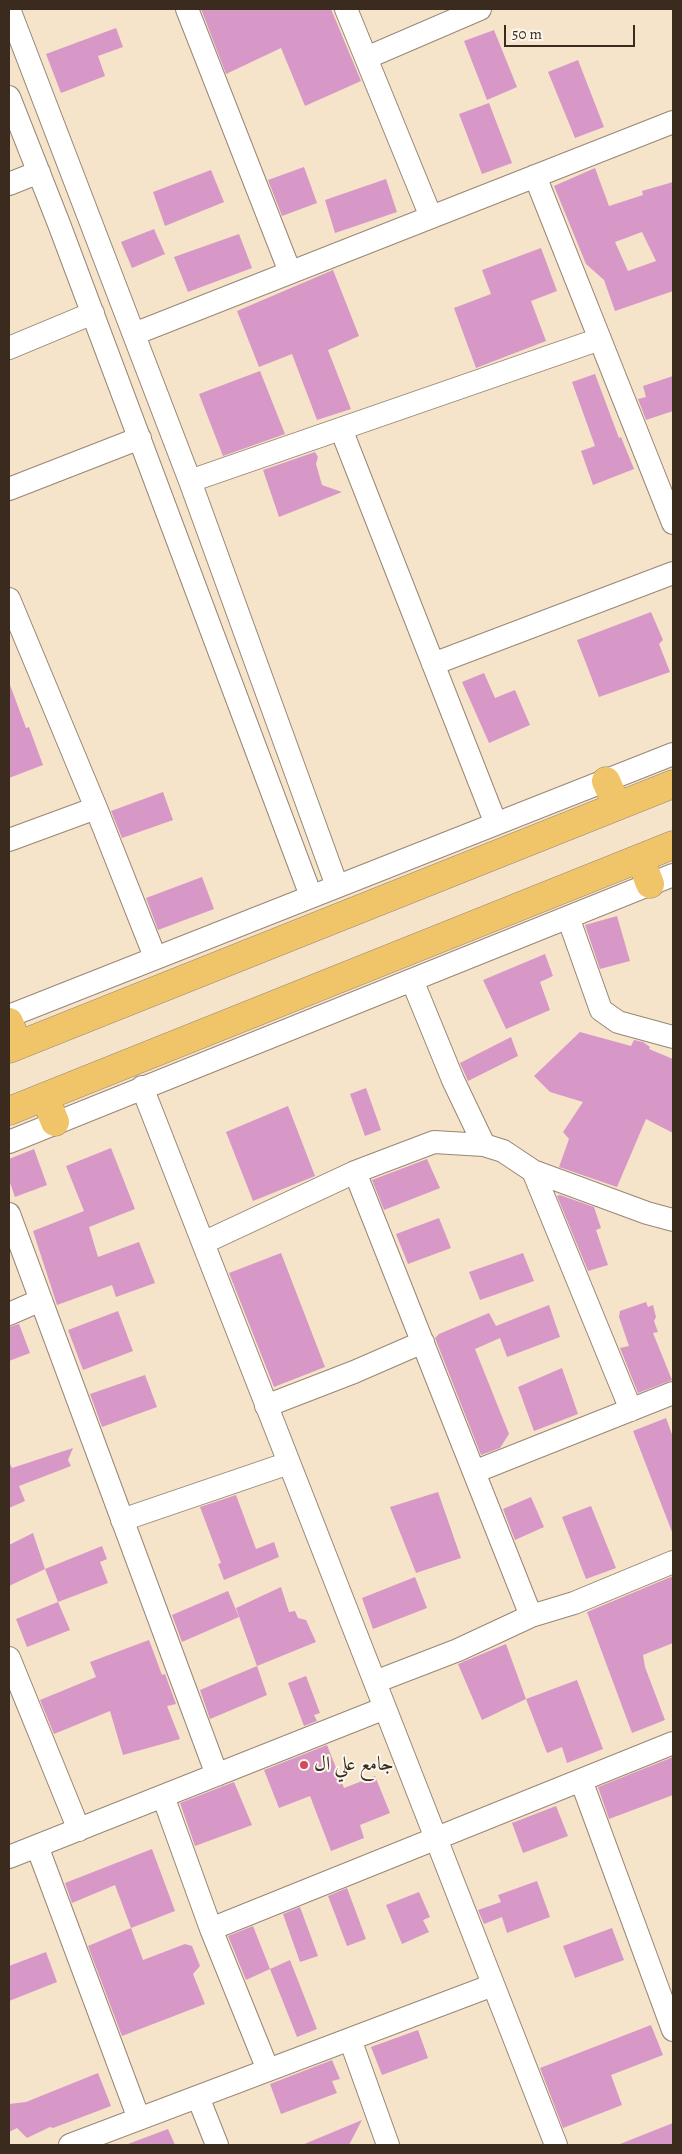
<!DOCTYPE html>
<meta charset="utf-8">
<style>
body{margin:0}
#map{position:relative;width:682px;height:2154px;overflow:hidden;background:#f5e3ca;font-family:Alegreya,serif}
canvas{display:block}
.frame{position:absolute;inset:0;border:10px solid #3b2a1e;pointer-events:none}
.scale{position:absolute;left:504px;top:25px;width:131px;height:22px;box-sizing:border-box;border:2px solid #3b2a1e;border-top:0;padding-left:6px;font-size:15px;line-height:18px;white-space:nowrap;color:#3b2a1e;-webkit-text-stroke:4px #fbf7ec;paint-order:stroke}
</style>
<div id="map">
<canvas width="682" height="2154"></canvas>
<div class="frame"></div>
<div class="scale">50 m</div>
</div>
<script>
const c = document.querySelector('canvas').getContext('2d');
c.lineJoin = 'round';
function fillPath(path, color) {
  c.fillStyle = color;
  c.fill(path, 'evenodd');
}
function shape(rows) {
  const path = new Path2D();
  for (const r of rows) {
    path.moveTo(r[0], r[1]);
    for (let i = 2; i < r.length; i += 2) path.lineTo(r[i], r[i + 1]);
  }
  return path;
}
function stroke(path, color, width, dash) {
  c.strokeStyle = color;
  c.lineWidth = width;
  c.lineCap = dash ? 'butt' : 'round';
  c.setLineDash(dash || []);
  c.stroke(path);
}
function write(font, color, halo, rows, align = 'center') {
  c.font = font + ' Alegreya,Amiri,serif';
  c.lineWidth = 4;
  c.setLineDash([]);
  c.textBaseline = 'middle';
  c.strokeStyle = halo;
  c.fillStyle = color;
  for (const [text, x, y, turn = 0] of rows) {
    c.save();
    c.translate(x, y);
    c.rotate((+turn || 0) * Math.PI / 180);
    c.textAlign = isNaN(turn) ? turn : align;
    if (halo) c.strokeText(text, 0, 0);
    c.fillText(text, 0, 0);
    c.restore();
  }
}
fillPath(shape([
 [201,9,331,9,361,81,305,106,281,48,226,74],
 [116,28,123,47,98,56,105,76,61,93,46,54],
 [494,30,517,87,487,100,464,41],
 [578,60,604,127,575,138,548,72],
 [489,103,512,163,482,174,459,114],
 [304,167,317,203,282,216,268,180],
 [595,168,609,206,643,195,642,191,673,182,673,291,615,311,604,280,586,264,554,186],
 [642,232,656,261,628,271,615,242],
 [211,170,224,202,165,226,153,192],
 [386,179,397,212,335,233,325,200],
 [154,229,165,254,132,268,121,242],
 [239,234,252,268,188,292,174,257],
 [541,248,557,291,531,301,546,341,476,368,454,308,491,294,482,270],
 [333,270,359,336,328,350,351,409,317,420,292,354,259,367,237,311],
 [260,371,285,434,223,456,199,394],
 [595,374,619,438,621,437,634,469,593,485,581,451,595,446,572,382],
 [673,376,673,411,646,420,638,399,646,397,643,386],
 [315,452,318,457,316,464,322,485,342,492,279,517,263,470],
 [651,612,663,640,659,644,670,672,599,697,577,640],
 [484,673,495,698,515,690,530,725,489,743,462,682],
 [10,685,26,728,29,727,43,765,9,778],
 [163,792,173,820,122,838,111,811],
 [202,877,214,909,158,930,146,898],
 [617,916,630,961,600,969,585,925],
 [545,954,553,976,540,982,550,1010,506,1029,483,980],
 [580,1032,631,1046,634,1040,643,1042,650,1047,649,1049,673,1059,673,1133,646,1119,617,1187,559,1167,569,1139,563,1132,583,1102,550,1092,534,1076],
 [511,1037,518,1056,468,1081,460,1063],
 [366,1088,381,1130,365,1136,350,1094],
 [288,1106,315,1176,253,1201,226,1132],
 [111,1148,135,1209,89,1227,98,1257,139,1242,155,1283,116,1297,112,1285,57,1305,33,1231,84,1211,66,1166],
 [34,1149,47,1185,15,1197,9,1180,9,1159],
 [427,1159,440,1188,384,1210,372,1180],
 [560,1195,594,1207,601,1228,596,1230,608,1265,588,1271,557,1196],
 [439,1218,451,1248,408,1264,396,1234],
 [281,1253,325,1367,274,1387,229,1273],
 [523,1253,534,1281,480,1300,469,1272],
 [646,1302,648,1307,653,1305,656,1317,654,1321,658,1332,653,1333,672,1380,638,1393,620,1348,629,1346,619,1317,620,1311],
 [549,1305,560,1337,507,1357,500,1338,475,1349,509,1434,500,1448,481,1455,435,1338,439,1334,489,1313,496,1326],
 [118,1311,133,1351,83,1370,68,1330],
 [19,1324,30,1353,9,1361,9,1327],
 [562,1368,578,1414,534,1431,518,1387],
 [145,1375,157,1407,102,1427,90,1394],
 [666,1418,673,1437,672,1532,633,1431],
 [73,1448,68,1460,71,1466,19,1486,25,1501,9,1508,9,1462,12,1468],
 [438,1492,461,1558,416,1573,390,1507],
 [236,1495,256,1549,274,1542,279,1557,224,1580,218,1564,221,1563,200,1507],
 [531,1497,544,1527,515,1540,503,1509],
 [591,1506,616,1568,586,1579,562,1517],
 [33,1533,45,1569,9,1586,9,1545],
 [102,1546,107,1559,100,1562,108,1583,58,1602,45,1569],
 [673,1576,673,1643,643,1655,645,1667,665,1720,632,1733,587,1612],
 [415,1577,427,1608,373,1629,362,1598],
 [281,1587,289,1612,295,1611,298,1618,306,1620,316,1642,257,1666,236,1608],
 [228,1591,239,1617,182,1642,172,1615],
 [58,1602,70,1630,27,1647,16,1619],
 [149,1640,162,1675,165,1674,176,1704,167,1706,180,1739,123,1755,110,1711,54,1734,40,1700,96,1677,90,1662],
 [506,1644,526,1699,482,1720,458,1664],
 [257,1666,267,1695,210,1719,200,1690],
 [306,1676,320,1713,314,1715,317,1721,304,1726,288,1683],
 [577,1680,603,1749,567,1763,562,1747,547,1753,526,1699],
 [327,1745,344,1788,375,1776,390,1813,360,1825,364,1838,331,1851,310,1796,279,1808,264,1770],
 [673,1757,673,1795,609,1819,598,1787],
 [234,1782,252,1825,195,1846,180,1803],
 [556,1806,568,1836,523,1853,512,1823],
 [152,1849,175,1911,131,1928,115,1885,72,1903,65,1883],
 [537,1881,550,1917,507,1933,502,1917,484,1924,478,1910,501,1902,498,1895],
 [347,1888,366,1939,347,1946,328,1896],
 [419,1892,430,1917,423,1920,429,1932,402,1944,386,1905],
 [300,1907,318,1956,300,1962,283,1914],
 [253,1926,270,1969,246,1980,228,1936],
 [131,1928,143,1960,185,1944,192,1946,200,1966,193,1974,205,2004,122,2036,88,1946],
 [612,1928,624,1960,575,1978,563,1946],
 [46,1952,57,1982,9,2001,9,1966],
 [290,1960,317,2029,297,2037,270,1969],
 [651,2025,663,2055,611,2075,622,2105,563,2128,540,2068],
 [418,2030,428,2058,382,2075,371,2047],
 [332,2060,340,2079,332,2081,337,2093,281,2114,270,2084],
 [98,2073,111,2106,53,2128,50,2127,27,2138,17,2128,9,2132,9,2104,26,2102],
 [362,2120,349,2145,302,2145],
 [673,2123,673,2145,620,2145,620,2144],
 [168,2129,175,2145,128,2145,128,2144]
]), '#d898c7');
const minor = shape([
 [9,9,190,481,337,886],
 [187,9,290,272],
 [346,9,431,217],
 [366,58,480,9],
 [9,97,59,224,311,896],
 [535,176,673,523],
 [9,184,39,172],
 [134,334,673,122],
 [9,348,93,313],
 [341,429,496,824],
 [190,481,600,339],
 [9,489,140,438],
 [9,599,96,808,155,957],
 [433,664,673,573],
 [9,840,96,808],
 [568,917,601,1010,618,1022,673,1037],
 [412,980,453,1080,484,1145],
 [9,1016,673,754],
 [142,1087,556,2145],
 [9,1142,673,875],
 [533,1171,631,1410],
 [355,1172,531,1616],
 [9,1214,217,1775],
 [203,1243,355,1172,434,1142,484,1145,503,1151,533,1171,647,1213,673,1220],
 [9,1314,41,1300],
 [266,1406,354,1372,423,1342],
 [474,1472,673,1393],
 [122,1520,289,1463],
 [9,1658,79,1830],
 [375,1682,458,1650,531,1616,574,1603,673,1562],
 [581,1780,673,2030],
 [163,1796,211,1929,268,2070],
 [37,1846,139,2119],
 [9,1857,385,1708],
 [211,1929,673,1743],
 [350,2039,388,2145],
 [198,2097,217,2145],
 [70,2145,493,1985]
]);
const major = shape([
 [606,781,617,806],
 [640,858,650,884],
 [9,1022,18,1045],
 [9,1049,673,784],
 [45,1097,55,1122],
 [9,1111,673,845]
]);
stroke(minor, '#988674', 24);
stroke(major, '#988674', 29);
stroke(minor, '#fff', 22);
stroke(major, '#f0c469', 28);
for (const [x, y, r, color] of [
 [304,1765,5,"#d1495b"]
]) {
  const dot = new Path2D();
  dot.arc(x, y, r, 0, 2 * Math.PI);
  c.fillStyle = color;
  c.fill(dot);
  stroke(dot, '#fbf7ec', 2);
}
write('20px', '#3b2a1e', '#fbf7ec', [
 ["جامع علي ال",314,1765]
], 'left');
</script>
